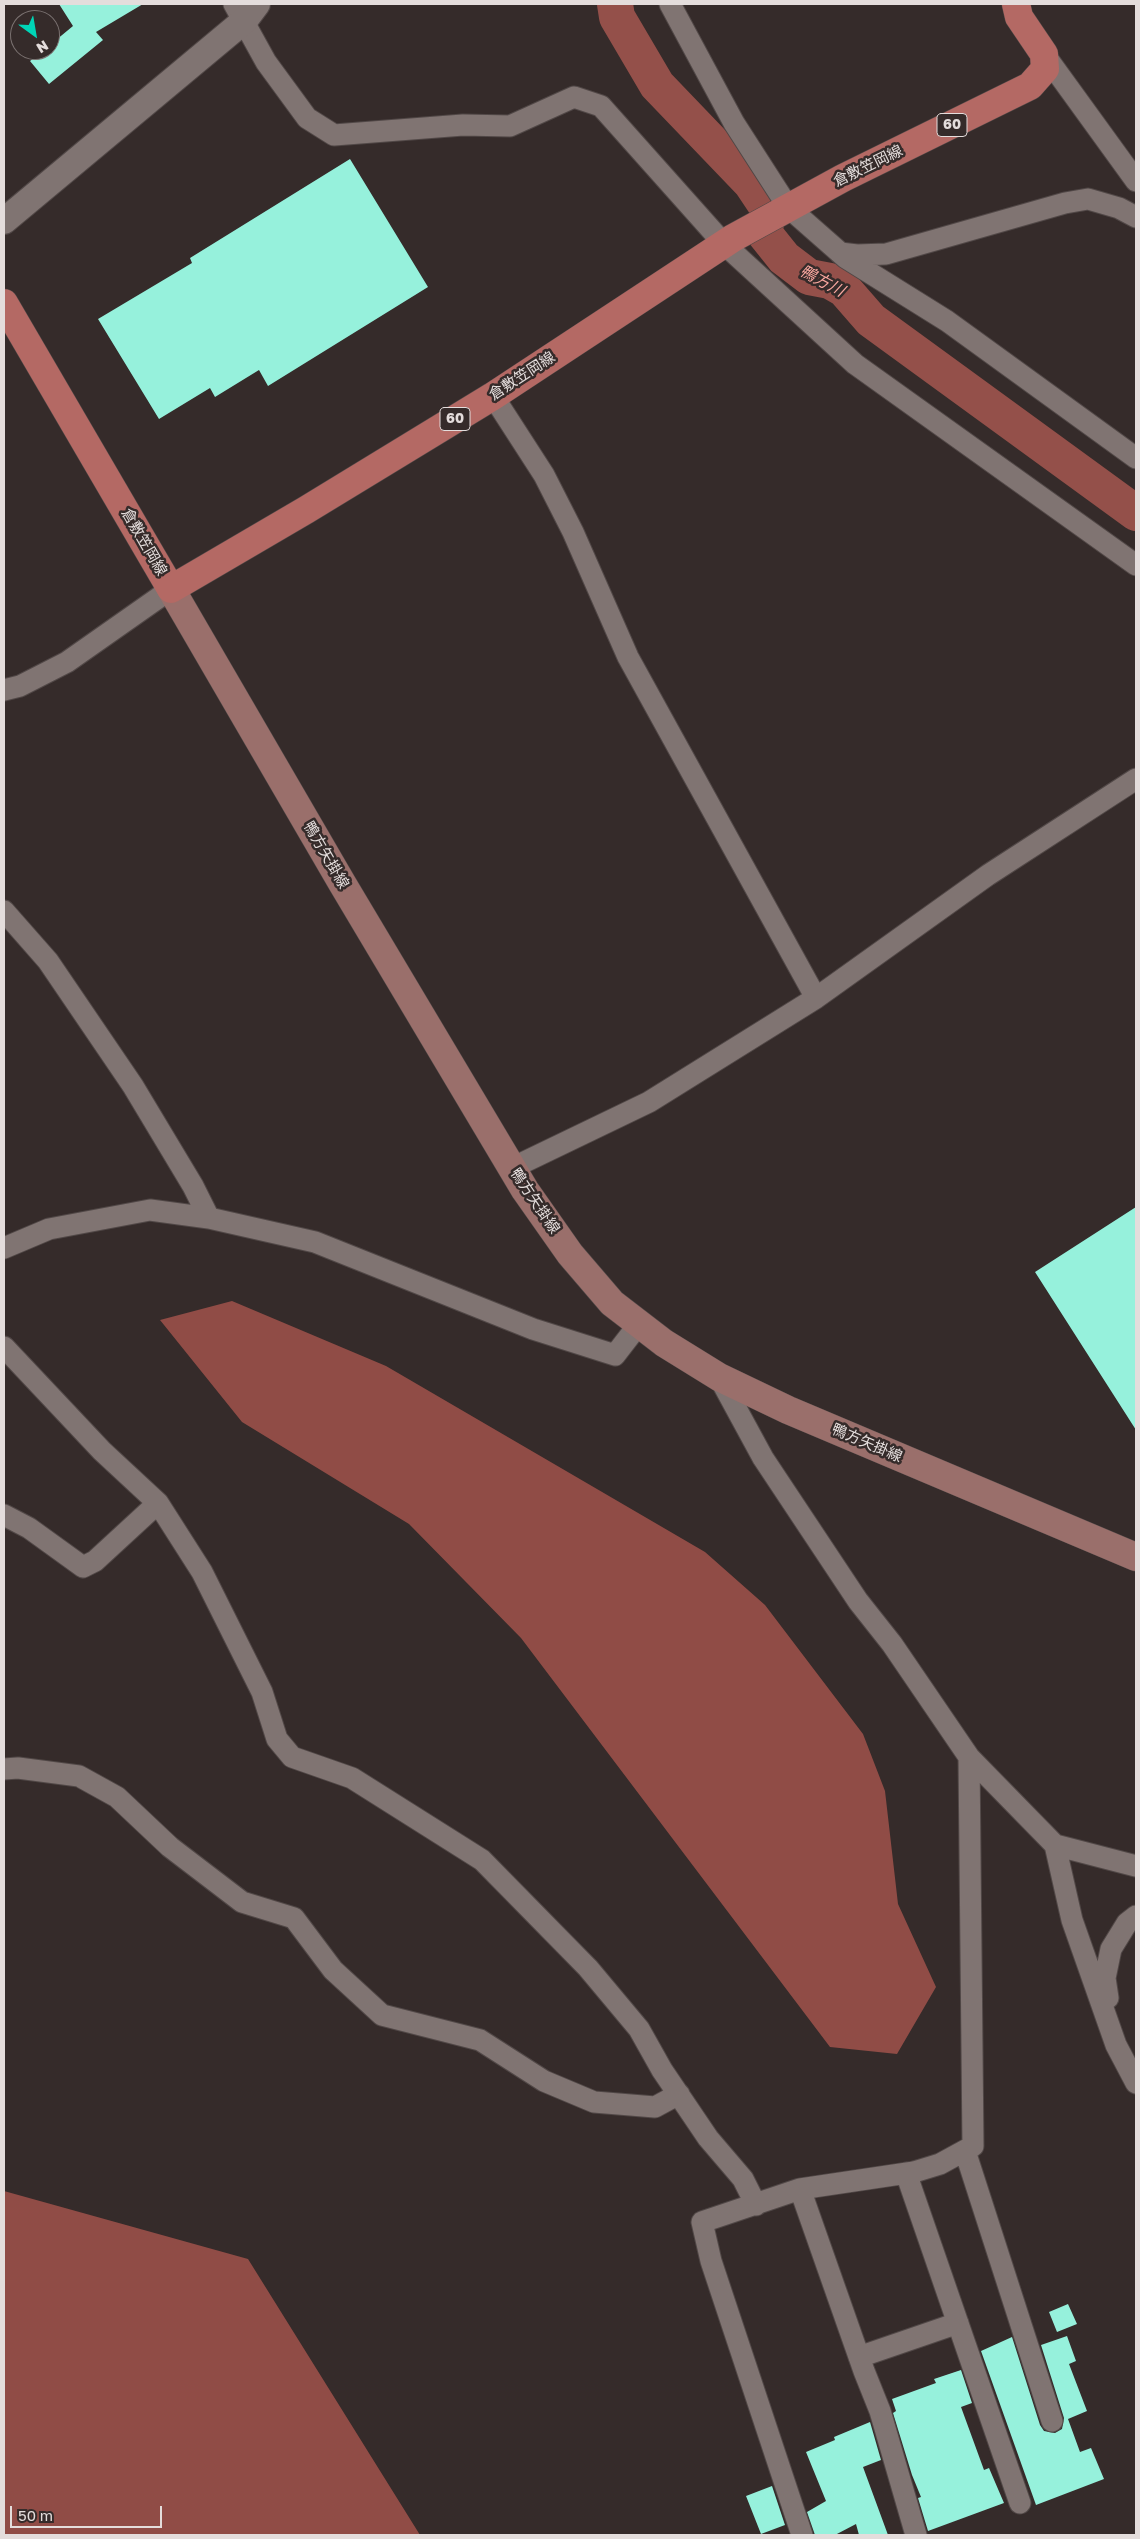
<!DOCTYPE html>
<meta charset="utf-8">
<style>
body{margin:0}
#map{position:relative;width:1140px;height:2539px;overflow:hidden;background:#352b2a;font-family:"Golos Text",sans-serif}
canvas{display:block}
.frame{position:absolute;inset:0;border:5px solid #e4dddc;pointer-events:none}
.north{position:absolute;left:10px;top:10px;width:50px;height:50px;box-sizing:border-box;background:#352b2a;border:1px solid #7b7271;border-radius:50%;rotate:148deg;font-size:14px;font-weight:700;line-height:20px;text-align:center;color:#e4dddc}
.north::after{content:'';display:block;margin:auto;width:18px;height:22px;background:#00d5b7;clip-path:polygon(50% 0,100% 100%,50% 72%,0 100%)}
.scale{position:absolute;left:10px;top:2506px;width:152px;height:22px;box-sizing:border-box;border:2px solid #e4dddc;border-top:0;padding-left:6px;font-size:15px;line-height:18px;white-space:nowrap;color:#e4dddc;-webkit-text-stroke:4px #352b2a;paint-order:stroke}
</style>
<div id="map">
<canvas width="1140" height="2539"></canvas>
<div class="frame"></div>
<div class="north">N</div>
<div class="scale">50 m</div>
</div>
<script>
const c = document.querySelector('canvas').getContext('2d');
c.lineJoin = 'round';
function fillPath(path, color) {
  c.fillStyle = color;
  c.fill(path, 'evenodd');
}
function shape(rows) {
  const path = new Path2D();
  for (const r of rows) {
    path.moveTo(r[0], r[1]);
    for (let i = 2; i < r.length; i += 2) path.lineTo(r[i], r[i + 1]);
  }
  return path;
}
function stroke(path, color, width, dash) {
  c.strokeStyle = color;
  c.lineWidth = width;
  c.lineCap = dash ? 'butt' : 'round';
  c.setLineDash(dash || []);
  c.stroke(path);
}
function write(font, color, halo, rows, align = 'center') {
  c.font = font + ' "Golos Text","Noto Sans JP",sans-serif';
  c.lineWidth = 5;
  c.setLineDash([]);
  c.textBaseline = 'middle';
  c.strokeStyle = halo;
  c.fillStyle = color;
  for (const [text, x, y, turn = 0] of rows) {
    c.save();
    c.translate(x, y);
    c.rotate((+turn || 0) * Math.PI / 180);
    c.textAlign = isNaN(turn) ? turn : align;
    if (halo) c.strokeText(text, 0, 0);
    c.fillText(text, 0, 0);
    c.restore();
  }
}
fillPath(shape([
 [232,1301,386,1366,705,1552,765,1605,863,1734,885,1791,898,1904,936,1987,897,2054,830,2047,521,1638,409,1524,242,1422,160,1320],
 [4,2191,248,2259,420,2535,4,2535]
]), '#904c46');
stroke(shape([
 [615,4,617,17,657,85,751,183,769,210,764,233,784,258,809,277,830,281,844,289,871,320,1136,513]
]), '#94504a', 36);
fillPath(shape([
 [59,4,143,4,96,32,103,40,49,84,30,61,44,50,50,50,50,45,73,26],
 [350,159,428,287,268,386,259,370,215,397,210,388,159,419,98,319,192,263,190,258],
 [1136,1207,1136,1430,1035,1272],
 [1068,2304,1077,2324,1057,2332,1049,2312],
 [1067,2336,1076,2361,1069,2364,1087,2411,1068,2419,1080,2452,1091,2448,1104,2479,1036,2505,981,2351,1012,2337,1040,2425,1044,2431,1055,2433,1062,2429,1064,2418,1041,2345],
 [961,2370,972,2403,961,2407,984,2470,989,2468,1004,2503,928,2531,918,2498,921,2497,912,2475,893,2413,896,2411,892,2399,936,2383,934,2379],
 [870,2422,881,2460,863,2467,888,2535,859,2535,856,2524,835,2535,815,2535,807,2512,826,2501,806,2452,835,2440,834,2437],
 [772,2486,785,2525,761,2534,746,2496]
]), '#96f1dc');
const minor = shape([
 [234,4,266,62,307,118,334,135,463,125,510,126,574,97,601,106,724,244,855,364,1136,565],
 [670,4,734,123,788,207,846,258,947,321,1136,458],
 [1044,54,1136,181],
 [840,253,857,255,886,254,1065,203,1088,199,1119,208,1136,217],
 [493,396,544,475,573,532,628,657,816,998],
 [4,690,20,686,67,662,171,589],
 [4,911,48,961,133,1086,193,1186,209,1218],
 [512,1168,649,1102,816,998,988,875,1136,779],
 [4,1248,49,1229,150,1210,209,1218,315,1242,533,1329,615,1355,639,1324],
 [4,1347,102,1451,158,1503,202,1572,262,1692,277,1739,292,1757,352,1778,482,1860,588,1968,639,2029,662,2070,708,2138,743,2179,756,2205],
 [719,1377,763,1458,858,1601,892,1644,969,1757,1055,1845,1136,1866],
 [4,1515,29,1528,83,1567,95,1561,158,1503],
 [4,1769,18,1768,79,1776,117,1797,170,1847,242,1902,294,1918,333,1970,382,2015,480,2040,544,2081,594,2102,655,2107,679,2094],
 [1055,1845,1072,1920,1116,2045,1136,2083],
 [1108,1998,1105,1978,1111,1949,1127,1923,1136,1916],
 [965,2151,1052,2421],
 [906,2173,1020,2503],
 [800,2189,864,2371,880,2411,916,2535],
 [859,2357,958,2323],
 [802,2535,711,2261,702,2222,800,2189,914,2172,940,2164,973,2146,969,1757]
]);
const tertiary = shape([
 [4,221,245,20,257,4]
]);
const secondary = shape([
 [171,589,342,883,525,1190,570,1254,612,1303,664,1343,719,1377,788,1410,1136,1557]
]);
const primary = shape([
 [4,303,171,589,306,510,493,396,733,238,843,178,1030,86,1045,69,1044,54,1019,17,1016,4]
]);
stroke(minor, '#514847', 23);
stroke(tertiary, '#514847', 28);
stroke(secondary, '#514847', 29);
stroke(primary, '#514847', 29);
stroke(minor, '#807472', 21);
stroke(tertiary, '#807472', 26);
stroke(secondary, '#9a6f6b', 28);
stroke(primary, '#b46964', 28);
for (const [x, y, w] of [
 [952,125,30],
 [455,419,30]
]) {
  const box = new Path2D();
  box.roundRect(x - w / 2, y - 11.5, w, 23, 4);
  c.fillStyle = '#352b2a';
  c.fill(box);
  stroke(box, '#e4dddc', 1);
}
write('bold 14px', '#e4dddc', null, [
 ["60",952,125],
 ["60",455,419]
]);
write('15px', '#e4dddc', '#352b2a', [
 ["倉敷笠岡線",868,166,-26],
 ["倉敷笠岡線",522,376,-33],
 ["倉敷笠岡線",144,542,60],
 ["鴨方矢掛線",326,855,60],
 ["鴨方矢掛線",535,1201,56],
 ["鴨方矢掛線",867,1443,23]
]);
write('italic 16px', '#f9a79f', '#352b2a', [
 ["鴨方川",822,281,28]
]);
</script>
